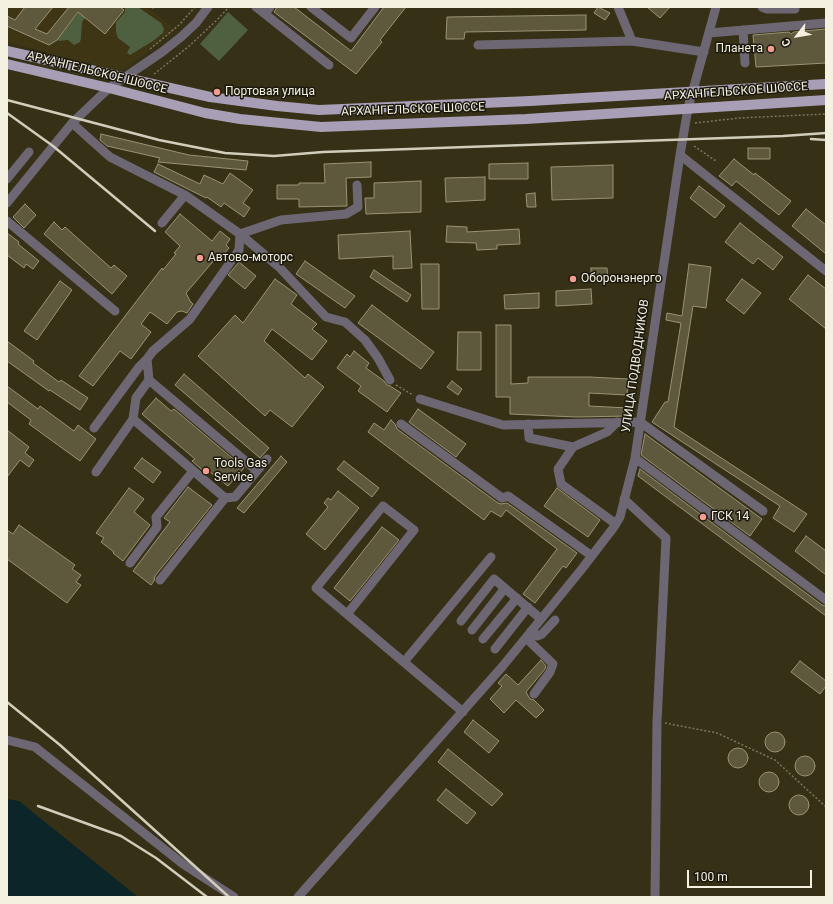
<!DOCTYPE html>
<meta charset="utf-8">
<style>
body{margin:0}
#map{position:relative;width:833px;height:904px;overflow:hidden;background:#363016;font-family:Roboto,sans-serif}
canvas{display:block}
.frame{position:absolute;inset:0;border:8px solid #f5f1e1;pointer-events:none}
.north{position:absolute;left:777px;top:16px;width:40px;height:40px;-webkit-text-stroke:3px #1b180d;paint-order:stroke;rotate:239deg;font-size:11px;font-weight:700;line-height:16px;text-align:center;color:#f5f1e1}
.north::after{content:'';display:block;margin:auto;width:14px;height:18px;background:#f5f1e1;clip-path:polygon(50% 0,100% 100%,50% 72%,0 100%)}
.scale{position:absolute;left:687px;top:870px;width:125px;height:18px;box-sizing:border-box;border:2px solid #f5f1e1;border-top:0;padding-left:5px;font-size:12px;line-height:14px;white-space:nowrap;color:#f5f1e1;-webkit-text-stroke:3px #1b180d;paint-order:stroke}
</style>
<div id="map">
<canvas width="833" height="904"></canvas>
<div class="frame"></div>
<div class="north">С</div>
<div class="scale">100 m</div>
</div>
<script>
const c = document.querySelector('canvas').getContext('2d');
c.lineJoin = 'round';
function fillPath(path, color) {
  c.fillStyle = color;
  c.fill(path, 'evenodd');
}
function shape(rows) {
  const path = new Path2D();
  for (const r of rows) {
    if (r.length === 3) {
      path.moveTo(r[0] + r[2], r[1]);
      path.arc(r[0], r[1], r[2], 0, 2 * Math.PI);
      continue;
    }
    path.moveTo(r[0], r[1]);
    for (let i = 2; i < r.length; i += 2) path.lineTo(r[i], r[i + 1]);
  }
  return path;
}
function stroke(path, color, width, dash) {
  c.strokeStyle = color;
  c.lineWidth = width;
  c.lineCap = dash ? 'butt' : 'round';
  c.setLineDash(dash || []);
  c.stroke(path);
}
function write(font, color, halo, rows, align = 'center') {
  c.font = font + ' Roboto,sans-serif';
  c.lineWidth = 3;
  c.setLineDash([]);
  c.textBaseline = 'middle';
  c.strokeStyle = halo;
  c.fillStyle = color;
  for (const [text, x, y, turn = 0] of rows) {
    c.save();
    c.translate(x, y);
    c.rotate((+turn || 0) * Math.PI / 180);
    c.textAlign = isNaN(turn) ? turn : align;
    if (halo) c.strokeText(text, 0, 0);
    c.fillText(text, 0, 0);
    c.restore();
  }
}
fillPath(shape([
 [7,7,83,7,59,41,68,40,72,43,81,38,82,22,94,7,147,7,176,30,128,67,118,71,109,69,7,42]
]), '#3d3513');
fillPath(shape([
 [83,7,94,7,82,22,81,38,80,42,74,45,68,40,59,41,57,40],
 [125,7,138,7,161,23,164,29,163,33,153,41,130,55,127,53,130,47,118,38,116,32,116,22,125,12],
 [228,12,248,30,219,61,200,44]
]), '#4f6041');
fillPath(shape([
 [7,799,19,801,138,897,7,897]
]), '#0c2529');
const building = shape([
 [25,7,53,7,35,29,47,34,69,7,120,7,124,10,105,34,78,12,57,40,49,45,7,26,7,16,15,20,25,7],
 [277,7,294,7,351,51,384,7,406,7,380,40,382,42,356,74,274,12,277,7],
 [598,7,610,13,605,20,594,13,598,7],
 [647,7,670,7,660,18,647,7],
 [586,15,586,30,465,32,464,39,446,39,447,17,586,15],
 [826,29,826,63,756,67,753,35,789,32,791,34,794,32,826,29],
 [101,134,189,155,248,161,246,170,158,162,160,158,107,146,100,140,101,134],
 [748,148,770,148,770,159,748,159,748,148],
 [734,159,754,175,755,173,791,201,779,215,736,181,732,186,719,176,734,159],
 [371,162,371,177,346,178,347,206,299,207,299,199,277,199,277,185,299,185,299,183,325,183,324,164,371,162],
 [528,163,528,179,489,179,489,164,528,163],
 [158,164,200,184,204,175,223,184,230,173,253,190,243,203,250,208,244,217,224,203,221,207,207,197,206,198,154,172,158,164],
 [613,165,613,198,552,200,551,167,613,165],
 [485,177,485,200,446,202,445,178,485,177],
 [421,181,421,212,366,214,365,198,374,198,374,183,421,181],
 [699,186,725,206,715,218,690,198,699,186],
 [535,193,536,207,527,207,526,194,535,193],
 [25,204,36,215,24,228,13,217,25,204],
 [806,209,826,225,826,254,792,226,806,209],
 [180,214,212,241,220,231,230,239,226,245,229,248,219,260,216,258,186,293,190,301,193,304,187,313,182,311,177,312,167,324,150,312,141,324,151,332,131,359,120,351,93,386,79,376,162,268,163,270,176,254,174,253,180,246,165,232,180,214],
 [54,222,62,230,65,227,111,268,114,265,127,276,112,294,44,234,54,222],
 [740,223,783,257,773,270,758,258,753,264,725,242,740,223],
 [447,226,467,227,467,232,519,229,520,244,497,245,497,249,477,250,476,243,446,242,447,226],
 [410,231,412,268,393,269,393,256,339,259,338,235,410,231],
 [7,233,19,242,18,244,39,261,33,269,26,264,24,268,7,255,7,233],
 [305,261,355,296,345,308,296,274,305,261],
 [239,262,256,276,245,289,228,275,239,262],
 [421,264,439,264,439,309,422,309,421,264],
 [689,264,711,267,706,308,693,306,674,427,807,514,794,532,773,518,780,506,652,422,665,402,668,402,681,323,666,320,667,313,682,316,689,264],
 [591,268,607,268,608,281,591,282,591,268],
 [374,270,411,295,407,302,370,277,374,270],
 [808,275,826,289,826,329,789,299,808,275],
 [275,279,297,295,291,304,317,324,312,329,327,341,312,360,272,329,264,341,305,378,308,374,324,387,292,427,270,410,265,416,198,356,235,315,243,323,275,279],
 [742,279,761,293,744,314,726,300,742,279],
 [60,281,72,290,37,340,24,331,60,281],
 [591,289,592,304,556,306,556,291,591,289],
 [539,293,539,308,505,309,504,295,539,293],
 [372,305,434,352,421,369,358,323,372,305],
 [496,325,511,325,511,384,528,383,528,377,590,377,628,379,627,395,589,393,589,406,628,408,628,416,576,417,510,414,510,397,496,397,496,325],
 [458,332,481,332,481,370,457,370,458,332],
 [7,341,34,361,33,363,59,382,61,380,88,398,80,410,50,390,49,391,7,361,7,341],
 [354,351,369,363,366,368,384,381,387,385,390,386,401,393,387,412,358,391,361,386,337,368,347,354,350,357,354,351],
 [184,374,269,448,260,458,175,385,184,374],
 [452,381,462,389,458,395,447,387,452,381],
 [7,386,38,409,40,406,74,431,78,425,96,439,80,461,29,424,31,420,7,402,7,386],
 [156,398,171,411,174,409,244,468,228,486,210,472,208,475,192,461,195,459,142,414,156,398],
 [418,409,466,444,456,457,409,422,418,409],
 [391,420,395,424,397,429,498,503,501,504,507,503,577,553,566,568,563,566,535,603,523,594,557,549,506,510,501,517,491,511,484,520,368,432,374,423,384,430,391,420],
 [7,430,29,447,25,453,34,460,29,467,20,460,7,477,7,430],
 [645,434,762,519,750,536,641,455,645,434],
 [281,456,287,462,244,513,237,508,281,456],
 [142,458,161,472,153,483,134,468,142,458],
 [344,461,379,488,372,497,337,469,344,461],
 [640,469,822,605,826,606,826,616,638,476,640,469],
 [188,487,212,505,155,576,154,581,151,585,133,571,170,522,164,518,188,487],
 [129,488,144,499,134,512,150,525,123,561,113,553,114,552,101,542,104,538,96,533,129,488],
 [557,488,600,520,588,537,544,506,557,488],
 [338,491,359,508,325,550,306,534,328,507,324,503,328,498,331,500,338,491],
 [19,525,75,565,72,569,81,575,76,582,81,585,67,603,7,559,7,530,13,534,19,525],
 [382,527,399,540,350,601,334,588,382,527],
 [806,536,826,551,826,575,795,551,806,536],
 [541,660,546,666,545,669,526,692,530,699,534,700,544,710,536,718,516,700,504,713,490,699,502,686,498,683,506,674,518,685,541,660],
 [800,661,826,681,826,686,820,694,791,672,800,661],
 [473,720,499,741,489,753,464,732,473,720],
 [775,742,10],
 [738,758,10],
 [448,749,503,794,492,806,438,762,448,749],
 [805,766,10],
 [769,782,10],
 [446,789,476,813,467,824,437,800,446,789],
 [799,805,10]
]);
fillPath(building, '#5e583c');
stroke(building, '#9a9375', 1);
stroke(shape([
 [152,7,154,9,155,7],
 [150,49,179,25,195,7],
 [154,74,188,47,217,20,229,7],
 [695,123,739,118,826,114],
 [694,146,716,161],
 [396,385,413,395],
 [665,723,717,733,775,760,826,807]
]), '#7b7660', 1.5, [2, 2]);
stroke(shape([
 [256,7,265,14,270,7],
 [311,7,351,38,375,7],
 [618,7,632,41],
 [762,7,767,9,795,9,792,7],
 [265,14,329,65],
 [743,30,745,63],
 [709,33,826,23],
 [478,45,632,41,704,52],
 [72,123,110,157,185,195,240,234,279,267,326,317,345,322,365,340,378,358,390,380],
 [680,155,826,271],
 [7,179,29,152],
 [7,203,72,123,109,88,162,52,181,37,196,23,208,7],
 [7,221,115,311],
 [162,223,185,195],
 [240,234,239,250,190,319,153,351,147,359,149,380,256,470],
 [240,234,281,220,346,214,358,207,357,185],
 [149,380,136,398,133,419,225,498],
 [420,399,503,425,640,422,763,511],
 [401,424,502,498,508,496,592,556],
 [528,424,529,438,573,447,607,432,617,422],
 [94,428,139,367,147,359],
 [573,447,558,469,561,484,616,524],
 [635,458,826,600],
 [96,472,133,419],
 [624,499,666,538,657,722,655,897],
 [130,563,157,527,156,517,193,471],
 [160,580,225,498,235,497,267,459],
 [348,613,414,530,383,506,316,588,463,712],
 [461,621,494,579,541,619],
 [472,630,505,588],
 [531,631,537,636,542,634,555,620],
 [526,638,553,664,550,672,534,694],
 [483,639,517,598],
 [495,649,528,607],
 [404,662,491,557],
 [7,740,35,747,183,864,234,897],
 [298,897,502,667,581,570,614,527,620,517,635,458,680,155,688,108,716,7]
]), '#6d6773', 9);
stroke(shape([
 [7,51,210,97,277,106,319,110,530,101,826,84],
 [7,64,109,88,205,113,240,119,321,127,526,119,826,100]
]), '#a89eb6', 10);
stroke(shape([
 [7,100,159,140,225,153,274,156,323,152,783,136,826,133],
 [7,113,53,146,155,231],
 [811,139,826,140],
 [7,702,60,745,229,897],
 [38,806,121,836,156,858,207,897]
]), '#d1cdbb', 2.5);
for (const [x, y, r, color] of [
 [771,49,4,"#f59c91"],
 [217,92,4,"#f59c91"],
 [200,258,4,"#f59c91"],
 [573,279,4,"#f59c91"],
 [206,471,4,"#f59c91"],
 [703,517,4,"#f59c91"]
]) {
  const dot = new Path2D();
  dot.arc(x, y, r, 0, 2 * Math.PI);
  c.fillStyle = color;
  c.fill(dot);
  stroke(dot, '#1b180d', 1.5);
}
write('12px', '#f5f1e1', '#1b180d', [
 ["Планета",763,49,"right"],
 ["Портовая улица",225,92],
 ["Автово-моторс",208,258],
 ["Оборонэнерго",581,279],
 ["Tools Gas",214,464],
 ["Service",214,478],
 ["ГСК 14",711,517]
], 'left');
write('12px', '#f5f1e1', '#1b180d', [
 ["АРХАНГЕЛЬСКОЕ ШОССЕ",97,73,14],
 ["АРХАНГЕЛЬСКОЕ ШОССЕ",736,92,-4],
 ["АРХАНГЕЛЬСКОЕ ШОССЕ",413,110,-2],
 ["УЛИЦА ПОДВОДНИКОВ",636,366,-82]
]);
</script>
